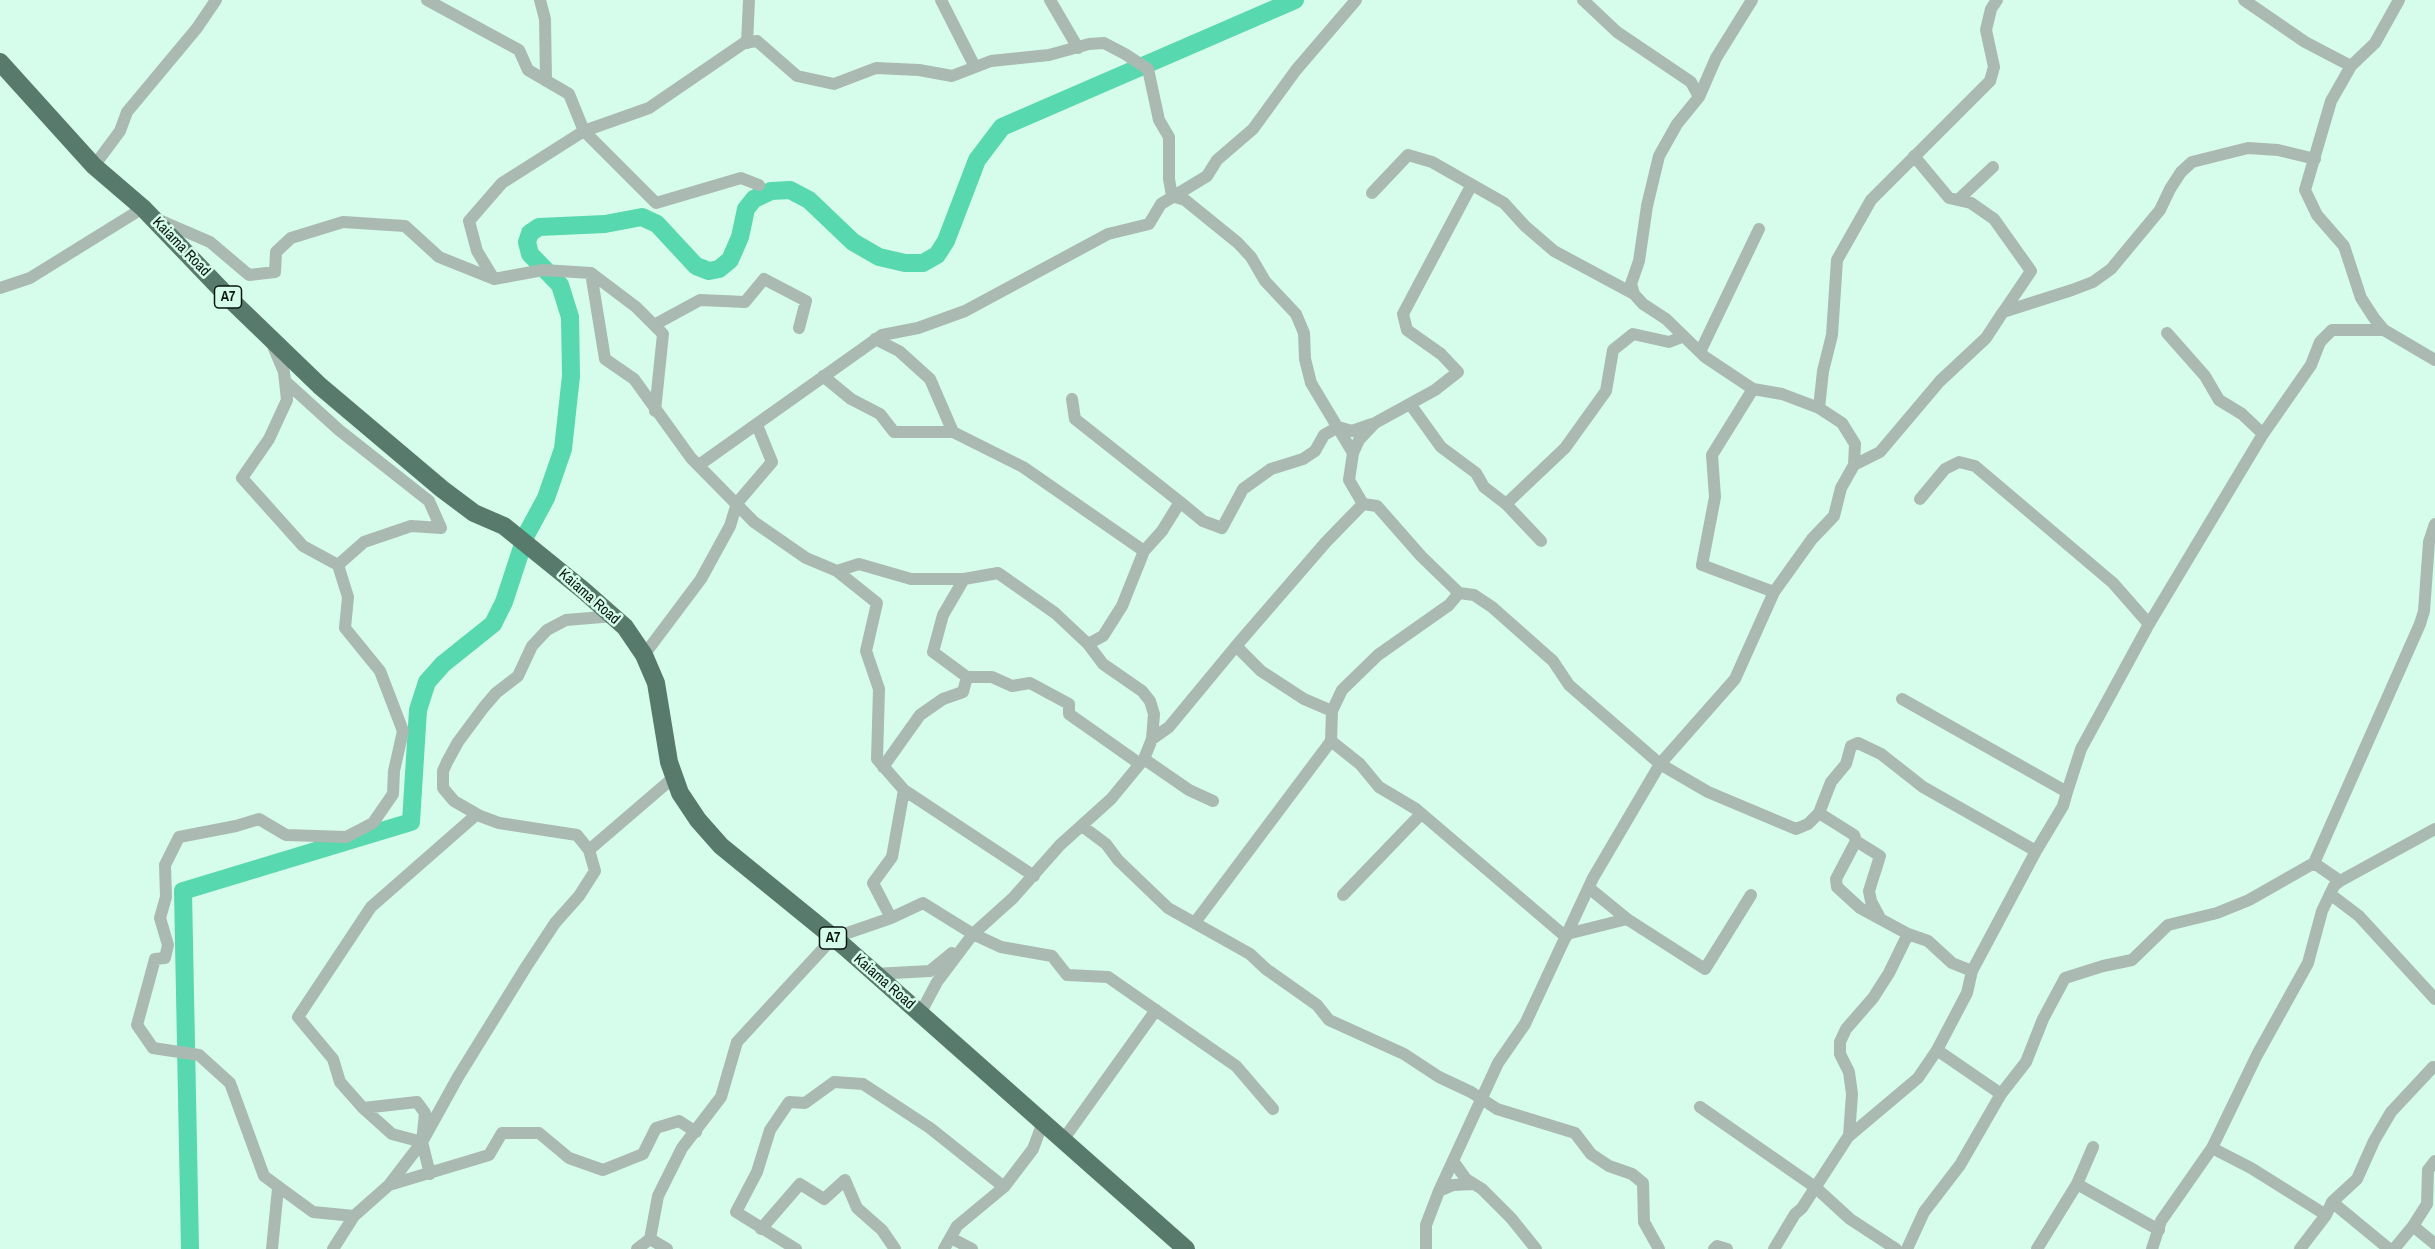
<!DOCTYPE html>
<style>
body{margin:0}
canvas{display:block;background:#d6fcec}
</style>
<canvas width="2435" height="1249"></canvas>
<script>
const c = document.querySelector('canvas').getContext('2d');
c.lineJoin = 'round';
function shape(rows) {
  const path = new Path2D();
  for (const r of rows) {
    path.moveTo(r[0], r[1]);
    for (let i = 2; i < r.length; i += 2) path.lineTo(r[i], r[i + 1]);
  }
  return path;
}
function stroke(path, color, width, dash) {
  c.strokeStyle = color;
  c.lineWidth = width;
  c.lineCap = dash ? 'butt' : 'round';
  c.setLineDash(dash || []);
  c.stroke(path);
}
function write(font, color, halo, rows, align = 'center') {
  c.font = font + ' "Archivo Narrow",sans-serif';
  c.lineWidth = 5;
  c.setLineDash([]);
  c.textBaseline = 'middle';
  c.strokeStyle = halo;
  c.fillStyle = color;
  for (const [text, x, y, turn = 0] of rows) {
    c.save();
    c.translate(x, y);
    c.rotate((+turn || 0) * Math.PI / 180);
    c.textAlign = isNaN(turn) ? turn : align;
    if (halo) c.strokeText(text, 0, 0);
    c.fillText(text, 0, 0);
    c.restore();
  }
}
stroke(shape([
 [190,1249,183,891,411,822,418,710,427,682,443,664,493,624,504,602,526,535,546,498,563,449,571,376,570,317,560,285,530,254,527,242,530,233,539,227,605,224,642,217,657,224,696,266,709,271,719,269,730,260,740,237,746,209,754,199,771,191,790,190,809,200,853,242,879,257,905,263,923,263,937,255,946,241,977,160,1002,127,1295,0]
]), '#58d8ae', 18);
stroke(shape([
 [427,0,519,50,528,70,569,94,584,131,656,203,741,178,759,185],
 [540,0,545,19,546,81],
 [941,0,975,67],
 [1050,0,1078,48],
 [1583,0,1617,32,1691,82,1699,97],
 [2244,0,2305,42,2351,66,2331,101,2305,190,2317,215,2344,246,2361,298,2374,318,2384,330,2435,360],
 [747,43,749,0],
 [2351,66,2375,43,2399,0],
 [1914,156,1949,198,1971,203,1994,219,2031,271,2004,311],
 [94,166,120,131,127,112,197,28,216,0],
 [1372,193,1408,155,1432,162,1504,203,1525,226,1554,251,1634,294],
 [1960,198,1993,167],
 [159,220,210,242,249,275,275,272,276,252,291,238,343,222,405,226,439,257,494,279,543,270,591,273,605,359,634,379,691,458,754,522,806,558,837,571,859,564,911,579,964,579,998,573,1055,613,1088,644,1103,664,1142,691,1150,701,1154,714,1152,739,1144,759,1111,799,1060,845,1013,898,973,934,937,982,920,1014],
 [591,273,636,307,663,334,655,411],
 [494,279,477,251,469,221,502,183,584,131,649,108,744,43,757,41,797,76,834,84,876,68,919,70,952,76,991,61,1049,55,1089,44,1104,43,1125,54,1148,69,1159,120,1169,137,1169,179,1172,196,1185,200,1238,243,1251,257,1265,281,1296,314,1304,333,1305,359,1311,383,1353,453,1349,480,1363,504,1377,506,1421,556,1459,593,1449,605,1378,655,1342,690,1332,711,1331,741,1360,764,1379,787,1416,809,1566,937],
 [0,288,30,278,143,208],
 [654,325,700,300,745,302,764,279,806,301,799,328],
 [2167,333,2205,376,2219,400,2242,414,2263,434],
 [875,339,899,351,930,379,953,432,1023,467,1144,551,1122,606,1103,636,1088,644],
 [273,346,284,372,287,400,269,439,242,478,303,546,338,565,348,597,345,628,380,671,403,731,394,771,393,794,373,823,346,837,286,835,259,819,236,826,179,837,165,865,166,897,160,918,168,945,165,958,155,959,137,1025,153,1048,199,1055,230,1083,264,1176,313,1212,354,1216],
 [1700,352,1759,229],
 [823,376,851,399,880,414,894,432,953,432],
 [285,381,339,430,429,501,441,528,411,526,364,542,338,565],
 [1753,389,1782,394,1819,408,1842,423,1855,444,1854,465],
 [1072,399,1075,419,1180,502,1162,531,1144,551],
 [1410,404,1441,447,1476,473,1484,487,1506,504],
 [1819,408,1823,371,1832,335,1837,260,1871,200,1990,81,1994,67,1986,30,1991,9,1997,0],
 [1353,453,1359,440,1375,423,1435,390,1458,372,1441,354,1407,330,1403,314,1471,186],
 [699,465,882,335,918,328,965,311,1108,234,1149,224,1161,204,1207,176,1217,160,1253,129,1296,70,1356,0],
 [1920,499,1945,469,1959,462,1975,466,2113,583,2149,624],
 [1180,502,1203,521,1222,528,1243,489,1271,469,1303,459,1315,451,1324,435,1338,427,1352,431,1372,424],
 [1541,541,1506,504,1565,448,1606,391,1613,350,1633,334,1669,342,1682,337],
 [837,571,877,603,866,651,879,689,877,759,904,790,1034,876],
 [964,579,943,615,933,652,967,677],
 [1774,592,1812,539,1834,516,1841,488,1854,465,1880,452,1940,381,1986,338,2003,312,2072,290,2093,282,2111,269,2160,210,2170,189,2181,172,2192,162,2248,148,2278,150,2315,159],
 [1459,593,1474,595,1492,607,1553,661,1569,685,1660,764,1708,792,1796,829,1808,824,1819,813],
 [1236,646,1261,671,1304,699,1332,711],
 [644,655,701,579,730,526,737,503,772,462,757,425],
 [1902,699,2067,792,2063,806,2036,851],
 [1152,739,1169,727,1236,646,1326,542,1363,504],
 [1144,759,1189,790,1213,801],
 [883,767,920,715,943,699,963,692,967,677,992,677,1012,686,1030,683,1069,704,1069,714,1140,764],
 [2067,792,2081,749,2149,624,2263,434,2311,365,2320,342,2332,330,2384,330],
 [1082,826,1106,844,1118,860,1168,908,1250,954,1266,969,1317,1005,1329,1020,1404,1054,1439,1077,1471,1092,1497,1109,1575,1133,1591,1154,1609,1166,1632,1174,1643,1183,1644,1222,1659,1249],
 [1856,841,1880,856,1869,891,1871,901,1879,916],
 [589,850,674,777],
 [2314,863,2420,624,2424,611,2429,542,2435,524],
 [1589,888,1627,919,1705,969,1751,895],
 [2330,894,2359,916,2435,999],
 [1343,895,1421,814],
 [891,918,923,903,973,934,1001,947,1052,956,1067,975,1108,977,1236,1066,1273,1109],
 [1196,921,1331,741],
 [1567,934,1627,919],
 [1908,934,1860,908,1837,887,1836,879,1856,841,1854,835,1819,813,1831,782,1846,764,1851,746,1858,743,1881,754,1923,787,2036,851,1972,971],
 [874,974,930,971,952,953],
 [1700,1107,1815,1187,1850,1219,1896,1249],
 [363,1108,340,1082,333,1059,298,1017,371,907,476,815],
 [1849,1136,1852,1094,1849,1072,1840,1054,1840,1042,1846,1029,1873,998,1889,973,1908,934,1928,941,1952,963,1972,971,1967,993,1937,1050],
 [1063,1140,1156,1010],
 [422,1142,392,1134,363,1108,417,1102,425,1113,422,1142,430,1174],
 [2212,1148,2251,1168,2326,1215,2332,1202,2389,1249],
 [1453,1161,1466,1179,1482,1189,1511,1218,1536,1249],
 [2077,1184,2093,1147],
 [389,1185,489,1155,502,1133,539,1133,569,1158,603,1170,643,1154,656,1128,679,1121,696,1132],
 [1439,1191,1453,1185,1473,1184],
 [2332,1202,2357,1179,2374,1141,2391,1112,2433,1067],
 [2413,1226,2427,1204,2428,1170,2435,1161],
 [761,1229,800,1184,824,1199,845,1180,857,1208,882,1230,895,1249],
 [951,1238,972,1249],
 [650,1239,667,1249],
 [272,1249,278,1188],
 [333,1249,354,1216,389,1185,422,1142,458,1077,526,967,555,923,579,896,595,871,589,850,577,835,499,823,480,816,454,801,443,788,443,771,447,762,458,742,484,707,496,693,518,676,532,646,547,630,566,620,614,616],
 [637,1249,650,1239,658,1196,682,1148,721,1097,737,1042,833,938,891,918,873,883,892,857,904,790],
 [796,1249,736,1212,757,1172,770,1130,789,1102,805,1103,834,1082,863,1084,930,1128,1004,1187],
 [944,1249,957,1226,1004,1187,1033,1149,1043,1122],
 [1426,1249,1426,1225,1439,1191,1498,1063,1525,1024,1593,878,1660,764,1735,679,1774,592,1702,565,1715,497,1712,455,1753,389,1705,357,1666,319,1643,304,1634,294,1631,284,1639,261,1647,206,1659,156,1677,124,1699,97,1716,58,1752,0],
 [1714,1249,1717,1246,1727,1249],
 [1774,1249,1795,1214,1802,1208,1848,1137,1918,1078,1937,1050,2001,1094,2026,1062,2043,1019,2065,978,2103,966,2132,960,2168,925,2217,913,2249,900,2314,863,2340,881],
 [1907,1249,1924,1212,1960,1165,2001,1094],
 [2037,1249,2077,1184,2159,1230],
 [2152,1249,2161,1221,2212,1148,2257,1055,2308,963,2322,911,2334,886,2340,881,2435,829],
 [2300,1249,2326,1215],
 [2394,1249,2413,1226,2435,1244]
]), '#aabab3', 12);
stroke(shape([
 [0,62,94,166,143,208,235,304,320,386,442,489,474,513,504,526,583,590,625,627,644,655,656,683,669,762,680,793,698,820,721,846,845,947,1186,1249]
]), '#577a6c', 18);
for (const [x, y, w] of [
 [228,297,27],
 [833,938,27]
]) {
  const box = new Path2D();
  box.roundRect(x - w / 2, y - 11, w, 22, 4.5);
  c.fillStyle = '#d6fcec';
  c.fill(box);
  stroke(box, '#091712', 1.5);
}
write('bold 14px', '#091712', null, [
 ["A7",228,297],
 ["A7",833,938]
]);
write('15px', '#091712', '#d6fcec', [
 ["Kaiama Road",181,247,46],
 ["Kaiama Road",589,597,41],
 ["Kaiama Road",884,982,41]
]);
</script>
